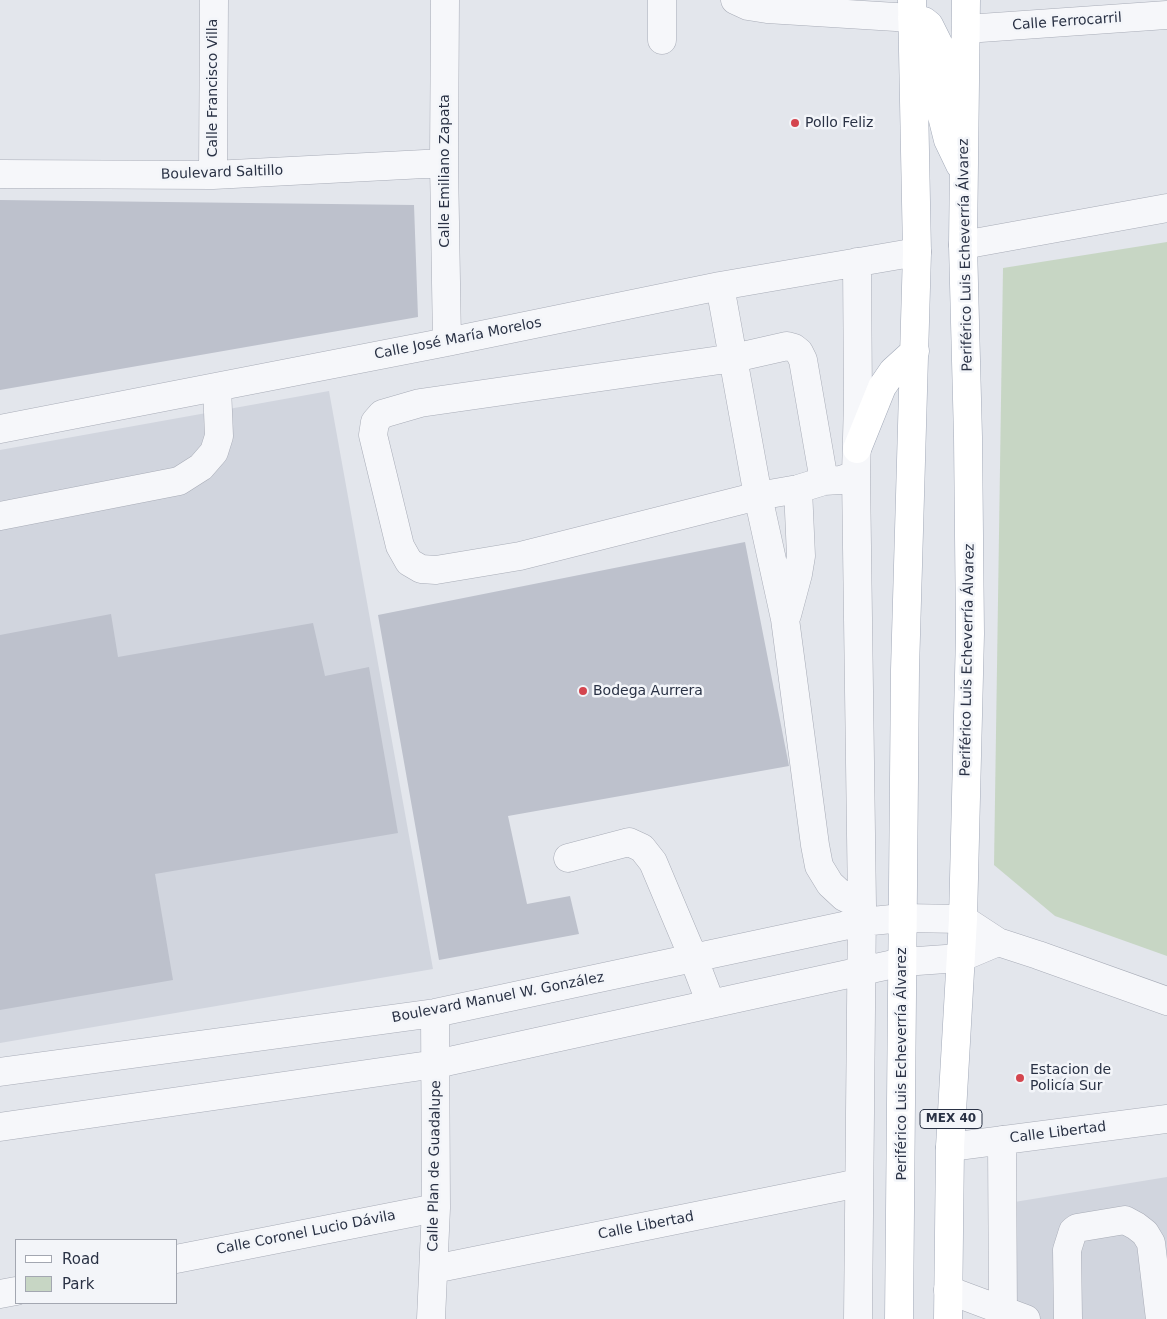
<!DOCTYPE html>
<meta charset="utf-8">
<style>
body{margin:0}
#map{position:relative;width:1167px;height:1319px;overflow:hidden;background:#e3e6ec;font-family:"DejaVu Sans",sans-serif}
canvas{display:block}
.legend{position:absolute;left:15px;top:1239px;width:162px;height:65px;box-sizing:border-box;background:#f3f5f9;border:1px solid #a3a7b1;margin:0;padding:6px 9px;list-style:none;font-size:15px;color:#2a3245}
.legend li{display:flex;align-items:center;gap:10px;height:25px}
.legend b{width:25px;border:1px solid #a3a7b1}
</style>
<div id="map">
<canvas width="1167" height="1319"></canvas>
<ul class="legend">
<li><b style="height:6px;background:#fff"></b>Road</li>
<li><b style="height:14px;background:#c7d6c4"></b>Park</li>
</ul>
</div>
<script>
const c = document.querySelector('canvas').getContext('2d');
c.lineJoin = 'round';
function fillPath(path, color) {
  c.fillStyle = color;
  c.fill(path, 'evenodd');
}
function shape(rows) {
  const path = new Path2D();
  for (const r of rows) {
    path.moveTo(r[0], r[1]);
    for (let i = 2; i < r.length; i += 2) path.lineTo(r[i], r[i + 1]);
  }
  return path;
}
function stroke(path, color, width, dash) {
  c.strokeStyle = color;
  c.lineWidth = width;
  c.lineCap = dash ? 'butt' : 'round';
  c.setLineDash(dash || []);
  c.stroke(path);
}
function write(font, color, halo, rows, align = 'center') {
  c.font = font + ' "DejaVu Sans",sans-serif';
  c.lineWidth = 5;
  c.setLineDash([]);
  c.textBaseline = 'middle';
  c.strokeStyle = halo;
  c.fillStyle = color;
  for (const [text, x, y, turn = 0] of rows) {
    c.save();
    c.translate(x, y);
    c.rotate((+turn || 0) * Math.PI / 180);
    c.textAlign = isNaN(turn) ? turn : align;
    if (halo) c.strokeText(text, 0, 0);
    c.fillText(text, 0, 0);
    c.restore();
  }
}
fillPath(shape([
 [329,391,433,969,0,1043,0,450],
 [1167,1177,1167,1319,996,1319,990,1206]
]), '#d1d5de');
fillPath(shape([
 [1167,242,1167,956,1055,916,994,865,1003,268]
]), '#c7d6c4');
fillPath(shape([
 [0,200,414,205,418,317,0,390],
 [745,542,789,766,508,816,527,904,570,896,579,934,439,960,378,615],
 [111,614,118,657,313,623,325,676,369,667,398,833,155,874,173,980,0,1010,0,635]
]), '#bdc1cc');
const minor = shape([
 [445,0,444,163,447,342],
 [735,0,748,6,767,9,912,18],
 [966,29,1167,15],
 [662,40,662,0],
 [0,174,213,175,444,163],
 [213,175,214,0],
 [963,245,1167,208],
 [857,262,858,401,856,475,862,906,858,1319],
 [720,286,758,496,785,619,815,845,819,866,830,884,844,897,862,906],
 [0,429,447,342,720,286,917,252],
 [824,481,803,360,799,352,794,348,787,346,734,358,420,403,382,414,375,422,373,435,400,546,409,562,421,569,436,570,520,556,758,496,798,489,824,481,840,480,856,475],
 [0,516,179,481,201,467,214,452,219,436,217,387],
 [787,615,798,574,801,556,798,489],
 [568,858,629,842,642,848,653,862,693,957,711,1004],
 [0,1072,435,1013,862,922,902,918,963,919,998,942,1038,955,1167,1001],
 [0,1127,436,1064,903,962,960,958,998,942],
 [1002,1140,1003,1319],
 [950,1147,1167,1119],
 [176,1259,436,1208],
 [434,1269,859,1183],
 [948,1290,1026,1319],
 [0,1294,16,1291],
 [431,1319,436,1208,435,1013],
 [1068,1319,1067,1250,1073,1231,1077,1228,1125,1220,1136,1226,1145,1233,1151,1243,1160,1319]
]);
const major = shape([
 [912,18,924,21,929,25,939,45,941,57,942,116,948,140,960,165],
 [857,449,882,387,893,371,915,351],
 [899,1319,905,670,917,252,912,0],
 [948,1319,950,1147,963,919,970,634,968,437,963,245,966,0]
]);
stroke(minor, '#a8acb7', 29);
stroke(major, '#a2a9b8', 29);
stroke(minor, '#f6f7fa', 28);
stroke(major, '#fff', 28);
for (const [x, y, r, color] of [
 [795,123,5,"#d4454e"],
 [583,691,5,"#d4454e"],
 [1020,1078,5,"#d4454e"]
]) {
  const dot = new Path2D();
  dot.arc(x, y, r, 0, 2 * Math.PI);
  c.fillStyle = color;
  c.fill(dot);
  stroke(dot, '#f3f5f9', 2);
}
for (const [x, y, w] of [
 [951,1119,62]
]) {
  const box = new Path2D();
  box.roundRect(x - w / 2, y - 9.5, w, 19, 4);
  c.fillStyle = '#f3f5f9';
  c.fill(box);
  stroke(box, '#2a3245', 1);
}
write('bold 12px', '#2a3245', null, [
 ["MEX 40",951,1119]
]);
write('14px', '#2a3245', '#f3f5f9', [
 ["Calle Ferrocarril",1067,22,-4],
 ["Calle Francisco Villa",213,88,-90],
 ["Calle Emiliano Zapata",445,171,-90],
 ["Boulevard Saltillo",222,173,-2],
 ["Periférico Luis Echeverría Álvarez",966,255,-91],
 ["Calle José María Morelos",458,339,-11],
 ["Periférico Luis Echeverría Álvarez",968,660,-89],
 ["Boulevard Manuel W. González",498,998,-11],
 ["Periférico Luis Echeverría Álvarez",902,1064,-90],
 ["Calle Libertad",1058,1133,-7],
 ["Calle Plan de Guadalupe",435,1166,-89],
 ["Calle Libertad",646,1226,-11],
 ["Calle Coronel Lucio Dávila",306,1233,-11]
]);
write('14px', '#2a3245', '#f3f5f9', [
 ["Pollo Feliz",805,123],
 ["Bodega Aurrera",593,691],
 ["Estacion de",1030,1070],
 ["Policía Sur",1030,1086]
], 'left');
</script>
